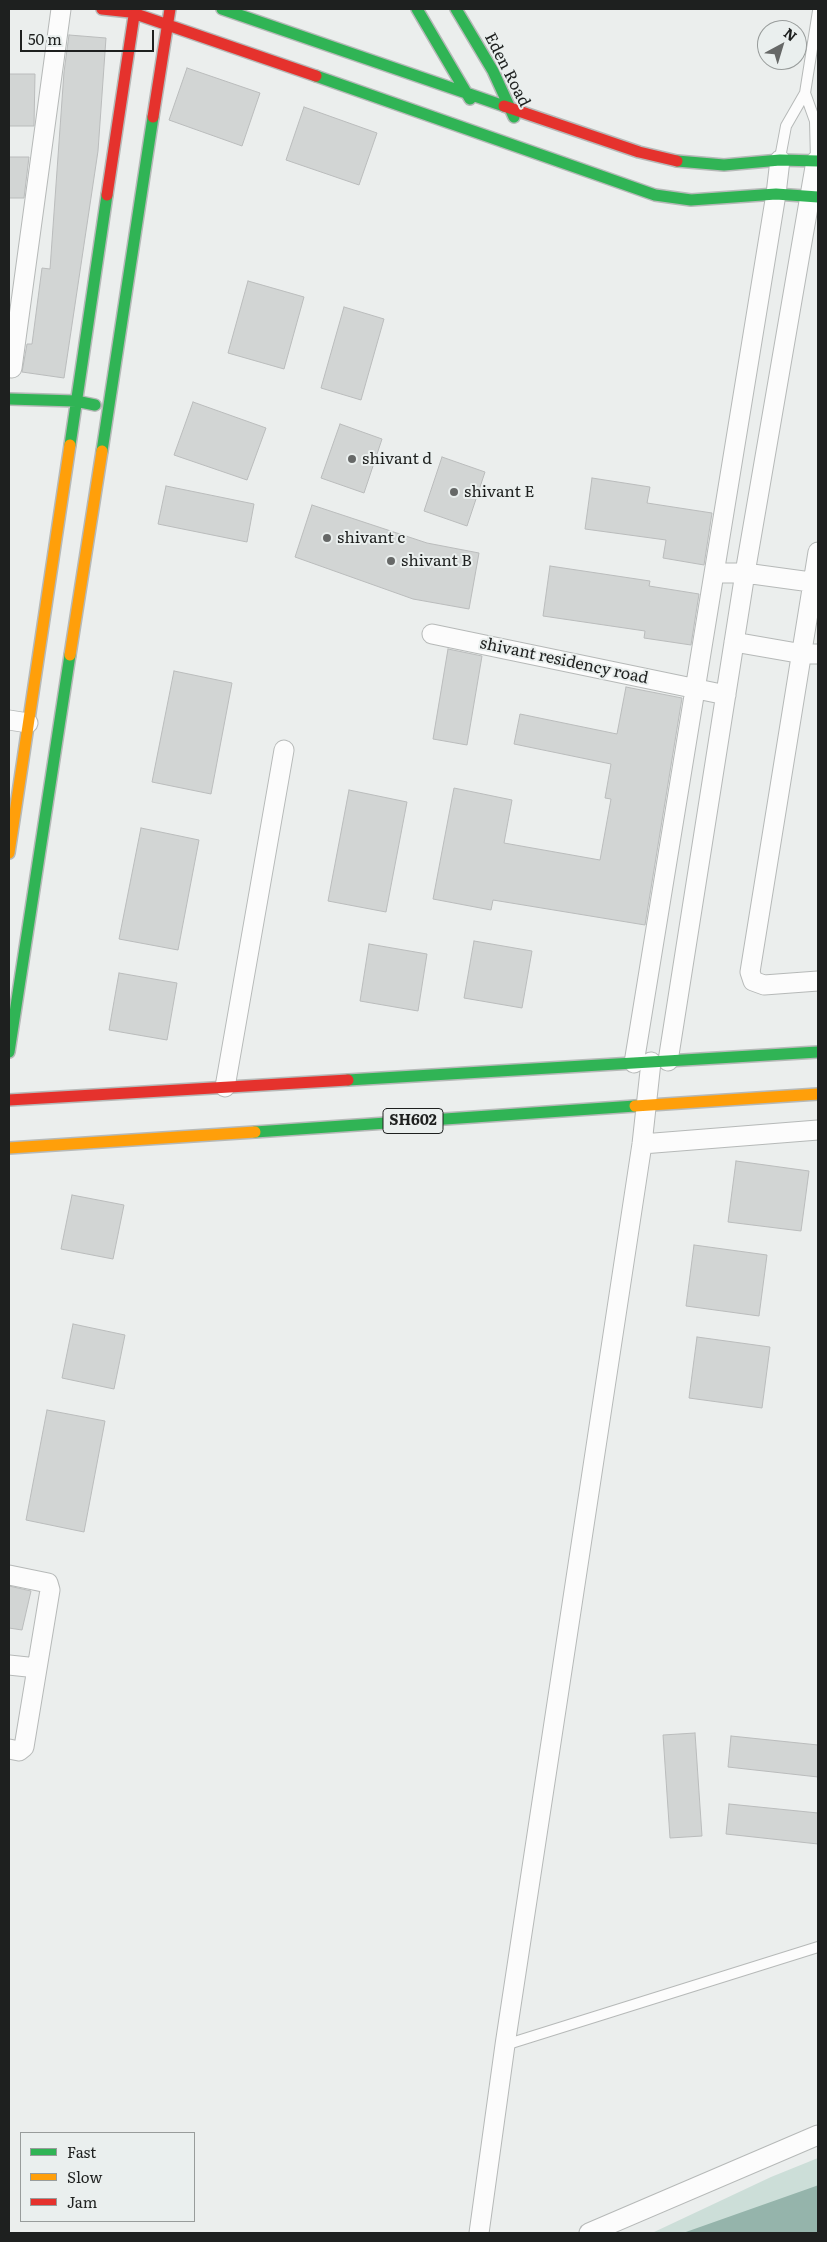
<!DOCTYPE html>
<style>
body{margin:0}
#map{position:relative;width:827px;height:2242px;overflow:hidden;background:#ebeeed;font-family:Literata,serif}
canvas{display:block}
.frame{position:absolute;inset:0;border:10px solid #1e201f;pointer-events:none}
.legend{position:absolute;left:20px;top:2132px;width:175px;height:90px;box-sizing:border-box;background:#eaefee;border:1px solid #989c9b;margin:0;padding:6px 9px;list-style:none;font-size:15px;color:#1e201f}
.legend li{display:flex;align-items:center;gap:10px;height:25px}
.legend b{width:25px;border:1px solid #989c9b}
.north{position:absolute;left:757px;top:20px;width:50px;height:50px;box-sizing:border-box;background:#eaefee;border:1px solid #989c9b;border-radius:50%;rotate:39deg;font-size:14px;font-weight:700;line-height:20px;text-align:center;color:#1e201f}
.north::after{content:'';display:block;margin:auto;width:18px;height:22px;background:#666867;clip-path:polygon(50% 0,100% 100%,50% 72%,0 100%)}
.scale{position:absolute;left:20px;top:30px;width:134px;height:22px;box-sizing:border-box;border:2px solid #1e201f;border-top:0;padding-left:6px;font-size:15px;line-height:18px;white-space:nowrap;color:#1e201f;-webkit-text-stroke:4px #eaefee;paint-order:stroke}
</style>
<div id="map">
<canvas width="827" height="2242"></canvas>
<div class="frame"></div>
<ul class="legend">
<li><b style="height:6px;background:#30b455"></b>Fast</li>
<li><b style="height:6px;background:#ff9f0a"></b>Slow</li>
<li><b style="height:6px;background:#e5322d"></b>Jam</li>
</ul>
<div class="north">N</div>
<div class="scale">50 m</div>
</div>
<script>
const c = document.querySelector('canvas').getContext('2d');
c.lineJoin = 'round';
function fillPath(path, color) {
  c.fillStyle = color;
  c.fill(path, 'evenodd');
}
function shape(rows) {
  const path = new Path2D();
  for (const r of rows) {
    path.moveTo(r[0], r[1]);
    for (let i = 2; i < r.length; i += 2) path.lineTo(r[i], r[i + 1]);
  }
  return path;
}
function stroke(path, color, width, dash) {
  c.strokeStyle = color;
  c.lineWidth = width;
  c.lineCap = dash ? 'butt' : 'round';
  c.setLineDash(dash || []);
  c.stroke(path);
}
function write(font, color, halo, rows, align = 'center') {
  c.font = font + ' Literata,serif';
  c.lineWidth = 4;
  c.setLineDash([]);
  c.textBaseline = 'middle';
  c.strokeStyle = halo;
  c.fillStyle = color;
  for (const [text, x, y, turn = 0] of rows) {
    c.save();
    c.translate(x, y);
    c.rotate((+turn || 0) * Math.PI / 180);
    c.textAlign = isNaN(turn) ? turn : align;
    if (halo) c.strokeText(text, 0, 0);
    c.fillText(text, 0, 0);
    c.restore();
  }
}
fillPath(shape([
 [818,2158,818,2233,652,2233,771,2177]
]), '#ccded8');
fillPath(shape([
 [818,2185,818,2233,683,2233,816,2186]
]), '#95b4ab');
const building = shape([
 [69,35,106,38,98,151,64,378,22,372,27,344,32,344,42,268,50,269,64,72,69,35],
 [187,68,260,93,242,146,169,120,187,68],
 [9,74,35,74,34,126,9,126,9,74],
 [304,107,377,133,359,185,286,160,304,107],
 [9,157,29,157,24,198,9,198,9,157],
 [248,281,304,297,284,369,228,353,248,281],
 [344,307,384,319,361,400,321,388,344,307],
 [193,402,266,428,247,480,174,455,193,402],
 [340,424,382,439,364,493,321,478,340,424],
 [442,457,485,472,467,526,424,511,442,457],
 [592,478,650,487,647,503,712,513,704,565,663,558,666,540,585,529,592,478],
 [166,486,254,504,247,542,158,524,166,486],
 [312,505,427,543,479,553,469,609,413,599,295,557,312,505],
 [550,566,650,581,649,586,699,594,691,645,644,638,645,631,543,616,550,566],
 [448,649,482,656,467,745,433,739,448,649],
 [174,671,232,683,211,794,152,782,174,671],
 [626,687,682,698,645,925,493,900,491,910,433,899,454,788,512,800,504,843,600,860,611,799,605,798,611,764,514,744,520,714,617,734,626,687],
 [349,790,407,802,386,912,328,901,349,790],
 [141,828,199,840,178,950,119,939,141,828],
 [474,941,532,951,522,1008,464,998,474,941],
 [369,944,427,954,418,1011,360,1001,369,944],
 [119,973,177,983,167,1040,109,1030,119,973],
 [736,1161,809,1171,801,1231,728,1222,736,1161],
 [72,1195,124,1205,113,1259,61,1249,72,1195],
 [694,1245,767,1255,759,1316,686,1306,694,1245],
 [73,1324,125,1335,114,1389,62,1378,73,1324],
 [697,1337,770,1347,762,1408,689,1398,697,1337],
 [47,1410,105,1421,84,1532,26,1520,47,1410],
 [9,1586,31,1591,22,1630,9,1628,9,1586],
 [695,1733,702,1836,670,1838,663,1735,695,1733],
 [731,1736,818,1745,818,1777,728,1767,731,1736],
 [729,1804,818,1813,818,1844,726,1834,729,1804]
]);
fillPath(building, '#d2d5d4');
stroke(building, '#babcbc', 1);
const lane = shape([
 [805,93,815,121,816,160],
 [780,158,786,126,805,93,818,11],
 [505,2045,818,1947]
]);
const street = shape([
 [12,368,61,9],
 [818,552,750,972,753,981,764,985,818,981],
 [714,573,745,573,818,583],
 [432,634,726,695],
 [734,642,803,654,818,654],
 [9,720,28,723],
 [668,1061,745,573,816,161],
 [634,1063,776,194,780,160],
 [225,1087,284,750],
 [642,1144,818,1130],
 [9,1575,48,1583,50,1590,24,1747,19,1751,9,1749],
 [9,1665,37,1668],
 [479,2233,505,2045,642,1144,651,1062],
 [589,2233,818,2135]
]);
const fast = shape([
 [222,9,504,106],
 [417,9,470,99],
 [456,9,493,71,514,117],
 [316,76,655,195,691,200,776,194,818,197],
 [677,161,724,165,780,160,818,161],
 [9,399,76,401,95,405],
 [70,445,107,195],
 [102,451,153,117],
 [9,1052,70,655],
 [348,1080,818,1052],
 [255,1132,635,1106]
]);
const slow = shape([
 [70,655,102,451],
 [9,853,70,445],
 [635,1106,818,1094],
 [9,1148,255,1132]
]);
const jam = shape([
 [102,9,130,12,316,76],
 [504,106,639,152,677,161],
 [153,117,170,9],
 [107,195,135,9],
 [9,1100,348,1080]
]);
stroke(lane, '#b6b9b8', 12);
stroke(street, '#b6b9b8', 21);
stroke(fast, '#b6b9b8', 14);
stroke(slow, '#b6b9b8', 14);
stroke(jam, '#b6b9b8', 14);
stroke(lane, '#fcfcfc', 10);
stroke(street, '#fcfcfc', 19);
stroke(fast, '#30b455', 11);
stroke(slow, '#ff9f0a', 11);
stroke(jam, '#e5322d', 11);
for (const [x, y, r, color] of [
 [352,459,5,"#666867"],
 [454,492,5,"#666867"],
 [327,538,5,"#666867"],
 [391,561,5,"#666867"]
]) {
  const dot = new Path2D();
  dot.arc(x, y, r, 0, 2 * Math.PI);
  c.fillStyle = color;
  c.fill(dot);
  stroke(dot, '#eaefee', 2);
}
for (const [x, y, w] of [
 [413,1121,60]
]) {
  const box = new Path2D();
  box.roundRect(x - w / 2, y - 12.5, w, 25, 4);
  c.fillStyle = '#eaefee';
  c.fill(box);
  stroke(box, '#1e201f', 1);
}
write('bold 15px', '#1e201f', null, [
 ["SH602",413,1121]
]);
write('16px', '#1e201f', '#eaefee', [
 ["Eden Road",507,70,63],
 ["shivant residency road",564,661,12]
]);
write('16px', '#1e201f', '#eaefee', [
 ["shivant d",362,459],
 ["shivant E",464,492],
 ["shivant c",337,538],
 ["shivant B",401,561]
], 'left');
</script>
